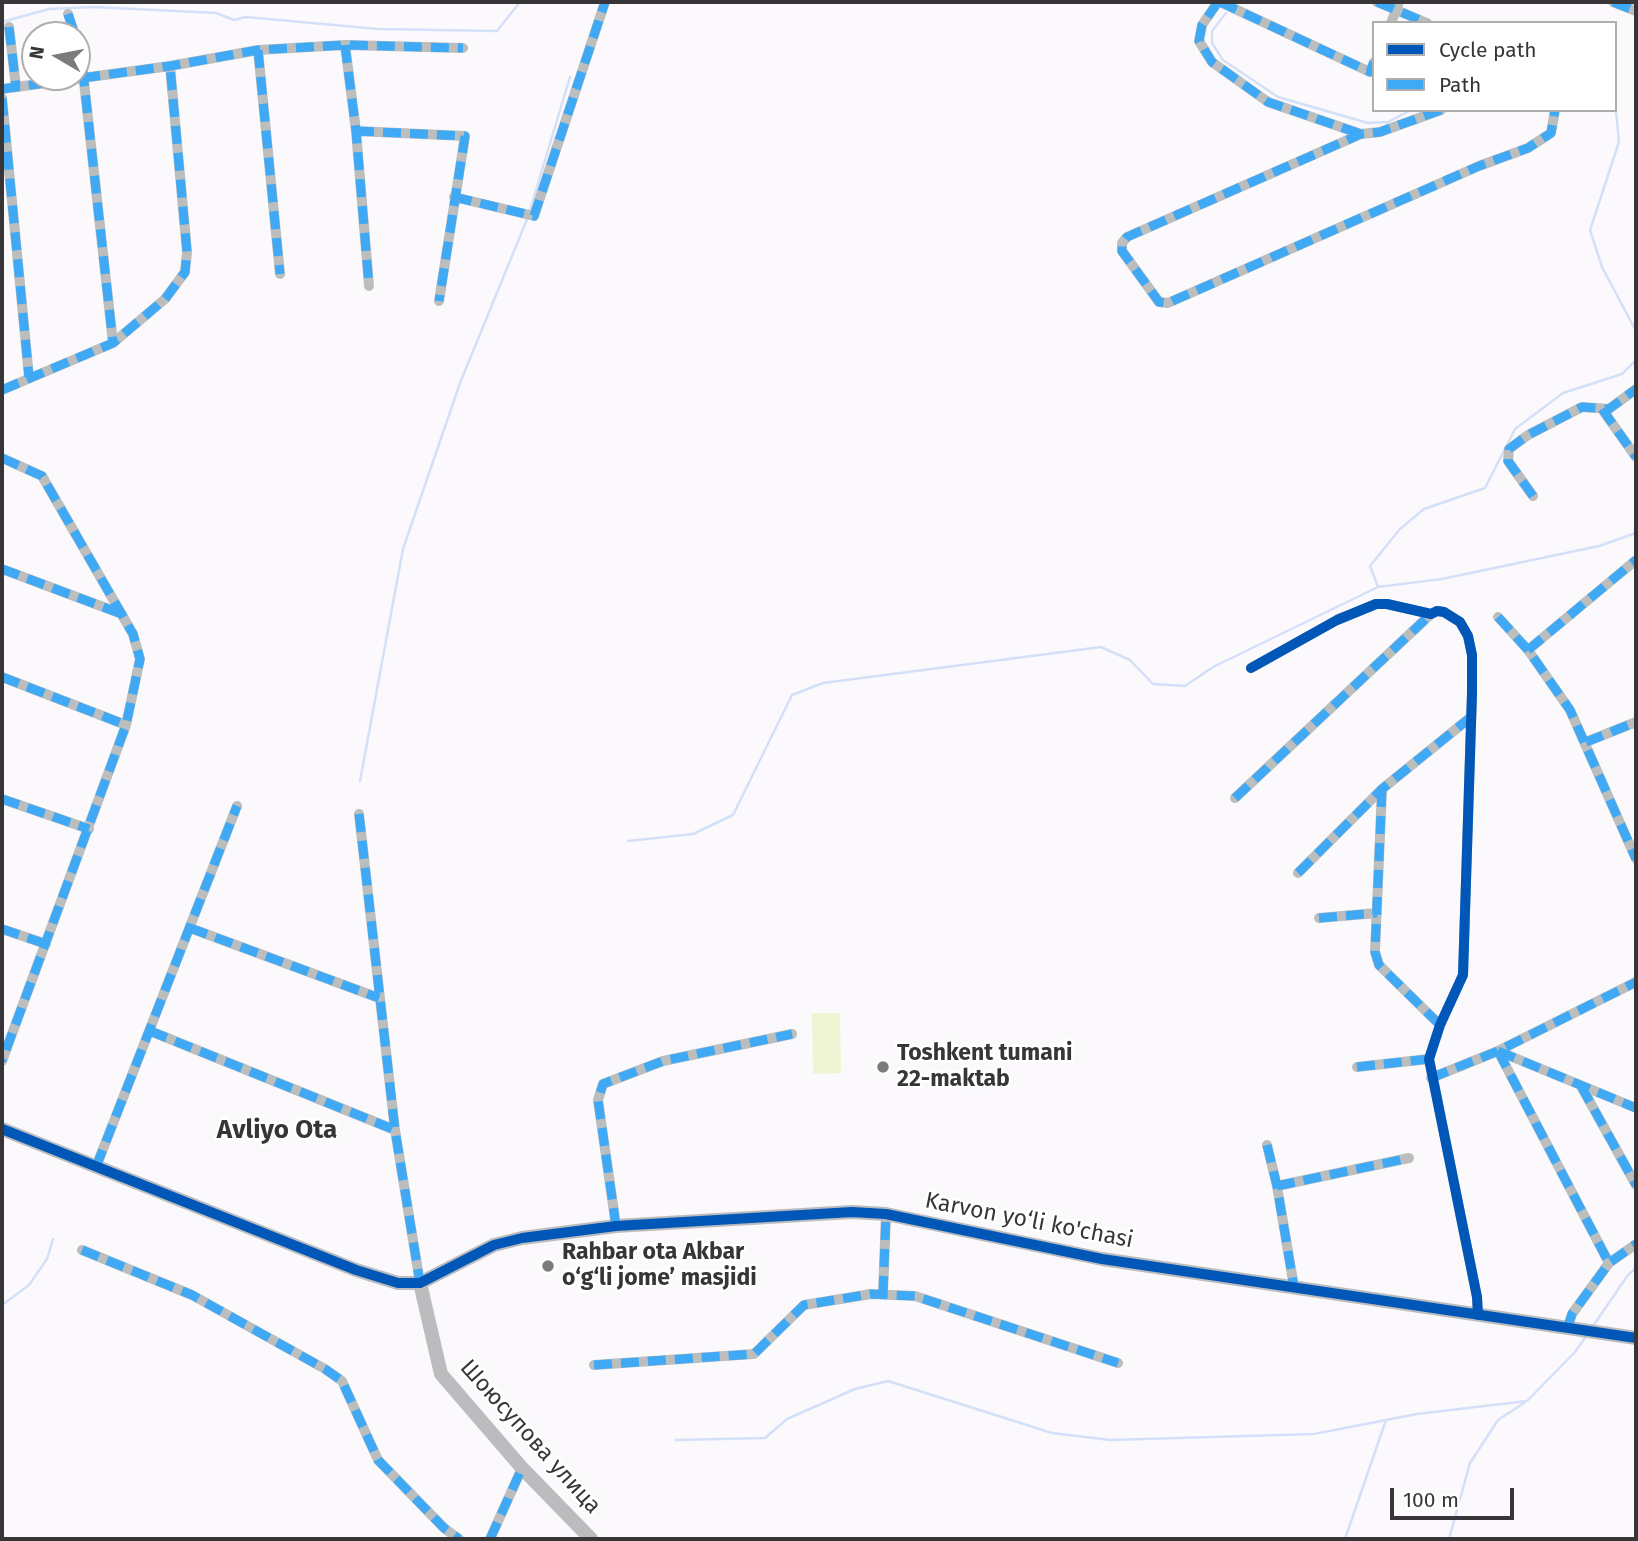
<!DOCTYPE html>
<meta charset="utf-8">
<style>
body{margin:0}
#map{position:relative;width:1638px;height:1541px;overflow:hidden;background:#fcf9fd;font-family:"Fira Sans",sans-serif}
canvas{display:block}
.frame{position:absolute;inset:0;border:4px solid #373538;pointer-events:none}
.legend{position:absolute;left:1372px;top:21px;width:245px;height:91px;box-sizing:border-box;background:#fff;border:2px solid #afaeaf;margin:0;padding:9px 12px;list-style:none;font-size:21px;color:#373538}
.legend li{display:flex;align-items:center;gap:14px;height:35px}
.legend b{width:35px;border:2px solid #afaeaf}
.north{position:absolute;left:21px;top:21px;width:70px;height:70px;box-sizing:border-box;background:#fff;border:2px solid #afaeaf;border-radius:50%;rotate:280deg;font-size:19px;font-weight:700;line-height:28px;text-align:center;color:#373538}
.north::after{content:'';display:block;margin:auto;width:24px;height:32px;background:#7c7a7d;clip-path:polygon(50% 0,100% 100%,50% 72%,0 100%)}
.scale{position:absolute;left:1390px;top:1488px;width:124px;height:32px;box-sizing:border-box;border:4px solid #373538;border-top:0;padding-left:9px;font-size:21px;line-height:24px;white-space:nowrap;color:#373538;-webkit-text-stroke:5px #fff;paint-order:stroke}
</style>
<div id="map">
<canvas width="1638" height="1541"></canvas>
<div class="frame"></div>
<ul class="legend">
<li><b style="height:9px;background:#0057b8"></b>Cycle path</li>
<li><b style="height:9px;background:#3fa9f5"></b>Path</li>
</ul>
<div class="north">N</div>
<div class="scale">100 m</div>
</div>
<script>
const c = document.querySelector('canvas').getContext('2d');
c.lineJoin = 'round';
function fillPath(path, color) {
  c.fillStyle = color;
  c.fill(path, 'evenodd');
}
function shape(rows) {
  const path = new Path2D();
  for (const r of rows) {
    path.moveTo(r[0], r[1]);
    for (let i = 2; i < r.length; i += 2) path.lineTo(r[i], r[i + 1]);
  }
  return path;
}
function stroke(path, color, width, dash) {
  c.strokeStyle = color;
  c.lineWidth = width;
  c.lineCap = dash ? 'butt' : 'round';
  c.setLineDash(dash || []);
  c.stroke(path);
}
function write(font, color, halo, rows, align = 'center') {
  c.font = font + ' "Fira Sans",sans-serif';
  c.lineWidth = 5;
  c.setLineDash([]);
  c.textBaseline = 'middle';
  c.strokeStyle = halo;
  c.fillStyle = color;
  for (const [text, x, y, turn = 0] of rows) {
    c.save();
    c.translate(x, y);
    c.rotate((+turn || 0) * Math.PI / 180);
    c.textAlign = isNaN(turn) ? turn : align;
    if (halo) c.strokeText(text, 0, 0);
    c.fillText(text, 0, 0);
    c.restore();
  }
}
fillPath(shape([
 [812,1013,840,1013,841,1073,813,1074]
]), '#eff5d3');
stroke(shape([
 [1226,13,1212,31,1212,43,1223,60,1278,97,1368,123,1388,122,1411,110],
 [2,22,49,9,94,7,216,13,234,20,246,17,378,29,497,31,520,2],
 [1615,102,1619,142,1590,230,1602,267,1636,331],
 [530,210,570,77],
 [1378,587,1370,566,1400,529,1424,509,1485,488,1515,429,1563,393,1622,374,1636,360],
 [360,781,403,549,460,383,528,217],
 [628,841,693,834,733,815,792,695,823,683,1101,647,1130,660,1153,684,1185,686,1213,667,1378,587,1442,579,1599,546,1636,533],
 [2,1305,29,1285,47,1259,53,1239],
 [1593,1326,1628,1275,1636,1268],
 [676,1440,765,1438,787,1419,855,1389,888,1381,1052,1433,1110,1440,1314,1434,1417,1414,1527,1401,1575,1352,1587,1335],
 [1345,1539,1386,1420],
 [1449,1539,1470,1463,1498,1420,1524,1403]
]), '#d3e0f7', 2.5);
stroke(shape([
 [1218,2,1202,25,1199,41,1212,62,1268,102,1361,134],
 [1220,2,1370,72,1374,62],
 [1377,2,1427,23],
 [1613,2,1636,11],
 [68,14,75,35],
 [1391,23,1399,2],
 [9,27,16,87],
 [77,42,81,55,113,343],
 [345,45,356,131,369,286],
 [258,50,280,274],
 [2,89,170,66,258,50,345,45,463,48],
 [2,98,29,377],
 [1441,110,1380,132,1361,134,1127,237,1122,243,1122,251,1159,302,1168,303,1479,166,1528,148,1551,133,1555,110],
 [356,131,465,136,439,301],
 [454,197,534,216,605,2],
 [2,390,113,343,165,299,185,272,187,252,170,66],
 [1602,409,1636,457],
 [2,458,42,476,133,634,140,659,126,725,2,1061],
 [1533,496,1508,461,1509,449,1528,435,1582,407,1609,409,1636,389],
 [2,569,122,614],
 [1498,617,1528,650,1570,710,1636,859],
 [1528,650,1636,560],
 [1251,668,1337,620,1376,604,1387,604,1431,614,1437,611,1444,612,1460,622,1468,636,1472,655,1472,693,1463,975,1440,1025,1429,1059,1477,1297,1478,1315],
 [2,677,126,725],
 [1586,742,1636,722],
 [1382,789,1375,952,1379,965,1440,1025],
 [1235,798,1431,614],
 [2,799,89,829],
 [359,814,395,1130,420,1283],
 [1298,873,1382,789,1471,717],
 [1319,918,1377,913],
 [190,928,379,998],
 [2,929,46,944],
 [150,1031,395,1130],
 [1498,1051,1609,1263],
 [1498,1051,1636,1108],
 [1357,1067,1429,1059],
 [1431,1078,1498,1051,1636,982],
 [1581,1086,1636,1185],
 [1267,1145,1277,1186,1294,1287],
 [96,1167,237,806],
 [1277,1186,1409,1158],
 [616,1226,598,1100,603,1084,663,1061,792,1034],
 [82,1250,192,1295,325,1369,342,1381,378,1460,444,1528,459,1539],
 [883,1294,886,1214],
 [1567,1329,1572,1314,1609,1263,1636,1244],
 [594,1365,754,1354,804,1305,871,1294,915,1296,1118,1363],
 [490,1539,522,1468]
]), '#bcbdbd', 10);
stroke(shape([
 [2,1129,356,1270,398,1283,420,1283,494,1245,522,1238,616,1226,852,1212,886,1214,1102,1259,1636,1338],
 [420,1283,441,1374,522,1468,591,1539]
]), '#bbbcbd', 14);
stroke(shape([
 [1218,2,1202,25,1199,41,1212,62,1268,102,1361,134],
 [1220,2,1370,72,1374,62],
 [1377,2,1427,23],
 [1613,2,1636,11],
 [68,14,75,35],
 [9,27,16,87],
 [77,42,81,55,113,343],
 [345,45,356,131,369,286],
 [258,50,280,274],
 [2,89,170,66,258,50,345,45,463,48],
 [2,98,29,377],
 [1441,110,1380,132,1361,134,1127,237,1122,243,1122,251,1159,302,1168,303,1479,166,1528,148,1551,133,1555,110],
 [356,131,465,136,439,301],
 [454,197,534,216,605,2],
 [2,390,113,343,165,299,185,272,187,252,170,66],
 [1602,409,1636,457],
 [2,458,42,476,133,634,140,659,126,725,2,1061],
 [1533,496,1508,461,1509,449,1528,435,1582,407,1609,409,1636,389],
 [2,569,122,614],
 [1498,617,1528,650,1570,710,1636,859],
 [1528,650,1636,560],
 [2,677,126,725],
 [1586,742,1636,722],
 [1382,789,1375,952,1379,965,1440,1025],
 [1235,798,1431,614],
 [2,799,89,829],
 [359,814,395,1130,420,1283],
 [1298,873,1382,789,1471,717],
 [1319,918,1377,913],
 [190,928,379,998],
 [2,929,46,944],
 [150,1031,395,1130],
 [1498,1051,1609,1263],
 [1498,1051,1636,1108],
 [1357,1067,1429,1059],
 [1431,1078,1498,1051,1636,982],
 [1581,1086,1636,1185],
 [1267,1145,1277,1186,1294,1287],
 [96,1167,237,806],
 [1277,1186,1409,1158],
 [616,1226,598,1100,603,1084,663,1061,792,1034],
 [82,1250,192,1295,325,1369,342,1381,378,1460,444,1528,459,1539],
 [883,1294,886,1214],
 [1567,1329,1572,1314,1609,1263,1636,1244],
 [594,1365,754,1354,804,1305,871,1294,915,1296,1118,1363],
 [490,1539,522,1468]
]), '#3fa9f5', 9, [18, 9]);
stroke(shape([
 [1251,668,1337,620,1376,604,1387,604,1431,614,1437,611,1444,612,1460,622,1468,636,1472,655,1472,693,1463,975,1440,1025,1429,1059,1477,1297,1478,1315],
 [2,1129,356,1270,398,1283,420,1283,494,1245,522,1238,616,1226,852,1212,886,1214,1102,1259,1636,1338]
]), '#0057b8', 10);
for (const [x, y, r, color] of [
 [883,1067,7,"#7c7a7d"],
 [548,1266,7,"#7c7a7d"]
]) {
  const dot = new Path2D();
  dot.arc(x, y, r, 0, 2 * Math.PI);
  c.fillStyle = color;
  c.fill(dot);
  stroke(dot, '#fff', 2.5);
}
write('bold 23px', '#373538', '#fff', [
 ["Toshkent tumani",897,1054],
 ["22-maktab",897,1080],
 ["Rahbar ota Akbar",562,1253],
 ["o‘g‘li jome’ masjidi",562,1279]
], 'left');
write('23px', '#373538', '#fff', [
 ["Karvon yo‘li ko'chasi",1029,1221,11],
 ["Шоюсупова улица",530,1437,48]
]);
write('bold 26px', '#373538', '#fff', [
 ["Avliyo Ota",277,1131]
]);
</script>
